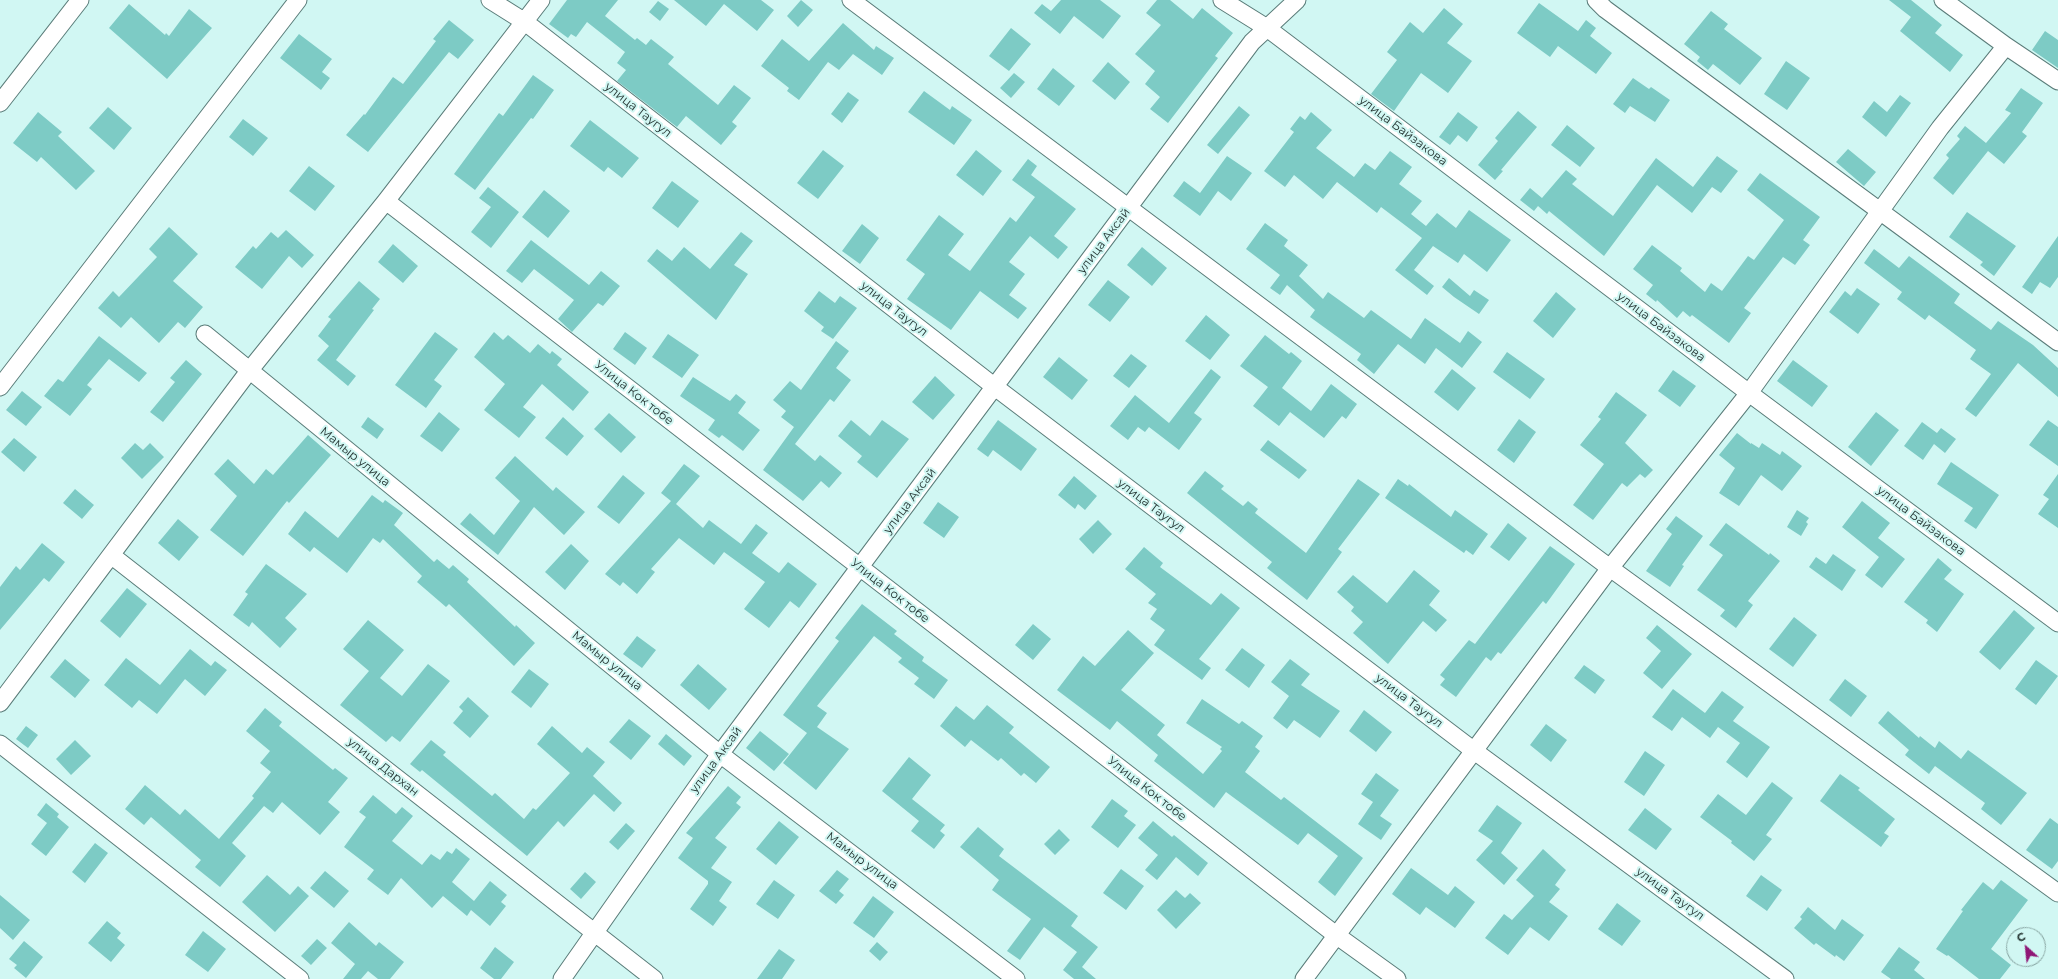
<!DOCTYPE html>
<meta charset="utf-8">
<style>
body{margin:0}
#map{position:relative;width:2058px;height:979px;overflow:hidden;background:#d1f7f3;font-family:Montserrat,sans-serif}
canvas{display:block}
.north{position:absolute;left:2006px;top:927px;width:40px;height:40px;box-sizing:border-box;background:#d1f7f3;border:1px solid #89a6a3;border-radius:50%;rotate:333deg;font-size:11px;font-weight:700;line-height:16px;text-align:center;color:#1e2d2b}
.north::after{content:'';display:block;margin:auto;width:14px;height:18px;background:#8f1776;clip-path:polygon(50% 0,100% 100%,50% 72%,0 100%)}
</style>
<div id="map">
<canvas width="2058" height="979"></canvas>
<div class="north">С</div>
</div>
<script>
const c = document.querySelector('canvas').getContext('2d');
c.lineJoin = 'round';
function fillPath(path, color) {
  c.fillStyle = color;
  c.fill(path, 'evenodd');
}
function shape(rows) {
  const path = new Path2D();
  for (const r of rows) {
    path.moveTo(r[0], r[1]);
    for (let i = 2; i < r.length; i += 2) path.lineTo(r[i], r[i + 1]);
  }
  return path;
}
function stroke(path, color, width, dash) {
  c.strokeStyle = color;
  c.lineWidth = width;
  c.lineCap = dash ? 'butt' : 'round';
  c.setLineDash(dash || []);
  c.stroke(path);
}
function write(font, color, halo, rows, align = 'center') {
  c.font = font + ' Montserrat,sans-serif';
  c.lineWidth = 4;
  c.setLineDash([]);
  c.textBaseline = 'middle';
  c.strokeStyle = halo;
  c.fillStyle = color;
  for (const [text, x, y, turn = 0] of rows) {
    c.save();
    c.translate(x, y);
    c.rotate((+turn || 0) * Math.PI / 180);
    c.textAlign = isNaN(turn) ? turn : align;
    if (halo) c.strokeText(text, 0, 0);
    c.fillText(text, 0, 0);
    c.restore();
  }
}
fillPath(shape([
 [567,0,618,0,605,16,635,40,637,38,646,45,651,39,674,57,668,64,718,105,734,85,751,98,732,122,737,126,721,145,686,116,677,127,617,81,626,70,617,63,625,52,587,22,576,37,571,34,568,38,549,24],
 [674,0,761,0,774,10,757,31,724,4,706,26],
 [801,0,813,10,798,27,787,16],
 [1061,0,1100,0,1121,16,1103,39,1074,16,1060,34,1034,13,1042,4,1051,11],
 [1157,0,1170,0,1193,19,1202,8,1233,33,1215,56,1218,58,1168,123,1150,109,1160,97,1145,84,1155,71,1135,54,1161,25,1146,13],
 [1889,0,1911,0,1942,25,1935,33,1963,55,1950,72,1900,31,1911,17],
 [658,1,669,9,660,21,649,12],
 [1539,3,1578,31,1586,20,1596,28,1590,36,1612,53,1596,74,1558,46,1550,57,1517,33],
 [129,4,165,35,166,33,169,36,189,9,212,28,167,79,109,28],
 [1444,8,1463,24,1447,43,1472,61,1448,93,1421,73,1394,111,1371,94,1397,60,1387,52,1410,22,1423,33],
 [1711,11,1728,24,1724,29,1762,58,1740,85,1713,64,1708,70,1697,61,1700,57,1684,44],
 [449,20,474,40,458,59,449,52,368,152,346,135,364,114,365,115,393,77,403,84,436,41,433,39],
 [843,23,874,50,876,46,894,58,882,75,853,54,839,70,828,62,799,100,787,91,789,88,761,66,782,39,809,61],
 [1011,28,1031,44,1009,71,989,56],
 [2045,31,2058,40,2058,68,2032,50],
 [299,34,332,59,322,72,330,78,321,90,280,58],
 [1786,61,1810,78,1787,110,1764,94],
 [1108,62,1130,82,1115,100,1092,81],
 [1053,68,1075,86,1059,106,1037,89],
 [1014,73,1025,82,1011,98,1000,88],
 [533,75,554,90,533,119,531,118,475,190,454,174,499,113,503,116],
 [1633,78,1649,89,1651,87,1670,100,1655,122,1630,106,1625,113,1613,104],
 [2021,88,2043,103,2022,132,2027,136,2004,164,1988,151,1953,195,1933,178,1949,158,1946,155,1960,139,1957,136,1965,126,1986,143,2011,113,2005,110],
 [924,91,950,110,952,106,972,120,954,145,908,112],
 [848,92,859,100,842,123,831,114],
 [1900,95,1911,103,1886,137,1862,117,1874,101,1887,112],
 [1239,106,1250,115,1218,154,1207,145],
 [108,107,132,128,114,150,89,128],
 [1518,111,1537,127,1501,170,1503,171,1495,180,1478,165,1498,141,1495,138],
 [38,112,62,132,58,136,95,171,76,190,41,157,37,162,13,143],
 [1311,112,1332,130,1316,148,1354,177,1365,163,1375,170,1390,151,1412,167,1399,184,1422,201,1411,214,1426,226,1437,213,1456,228,1469,210,1511,240,1487,272,1464,254,1458,263,1433,246,1414,270,1434,286,1427,295,1395,270,1422,238,1381,207,1377,213,1337,182,1323,199,1294,175,1285,187,1264,171,1294,132,1290,129,1300,116,1305,120],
 [1458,112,1478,127,1467,142,1458,135,1450,145,1439,137],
 [243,119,268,138,253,156,229,137],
 [590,120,639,158,622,178,608,167,604,172,570,146],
 [1567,125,1595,148,1580,167,1551,145],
 [1848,149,1876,172,1864,186,1836,162],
 [823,150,844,166,818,199,797,183],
 [976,150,1002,171,983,196,956,175],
 [1227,156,1252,173,1231,201,1218,191,1200,216,1173,196,1184,181,1200,193],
 [1717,156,1738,171,1721,193,1712,187,1692,213,1657,185,1604,256,1549,211,1547,214,1538,206,1534,211,1520,200,1530,188,1542,198,1566,170,1577,179,1572,184,1613,216,1656,158,1693,187],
 [1028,159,1037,166,1031,175,1076,209,1054,236,1068,247,1058,259,1030,236,1009,262,1025,274,1009,295,1027,308,1018,319,980,291,951,330,907,299,925,274,906,260,939,215,964,234,948,255,970,271,1010,217,1016,222,1035,197,1012,180],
 [309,166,335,186,315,211,289,191],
 [1760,173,1820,217,1803,240,1810,245,1795,265,1783,257,1744,308,1751,313,1729,343,1692,315,1690,317,1683,311,1677,318,1657,300,1656,302,1646,294,1653,285,1633,269,1652,245,1682,268,1680,271,1705,292,1711,283,1722,291,1748,256,1754,260,1784,220,1747,190],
 [672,181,699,201,678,228,652,208],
 [488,187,519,212,491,248,471,232,491,207,479,198],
 [544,190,570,211,548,238,522,217],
 [1967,212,2016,246,1994,276,1980,265,1983,262,1949,237],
 [1265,223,1288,240,1284,246,1308,265,1299,276,1323,299,1328,292,1364,318,1371,310,1411,339,1425,318,1460,343,1468,331,1482,342,1462,368,1436,348,1425,364,1398,344,1374,374,1357,360,1361,354,1310,317,1315,310,1287,285,1280,295,1270,288,1280,275,1246,249],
 [862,224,879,238,860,264,842,251],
 [169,227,198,254,173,281,203,307,185,328,178,322,159,343,131,317,121,328,98,308,113,291,119,297,157,257,149,249],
 [286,230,314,255,302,268,289,256,262,289,235,267,253,246,256,249,271,232,278,238],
 [741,232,753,241,734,265,748,274,716,320,647,261,657,249,672,261,684,247,710,269],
 [2058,236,2058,277,2050,288,2040,282,2032,294,2022,287],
 [531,240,589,285,601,271,620,286,603,306,598,303,572,332,558,319,574,300,534,269,522,283,506,271],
 [393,244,418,266,403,283,378,262],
 [1142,247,1167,268,1152,286,1127,265],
 [1874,249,1899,268,1909,256,1960,294,1954,303,1991,330,1998,321,2033,345,2058,368,2058,397,2018,363,1976,417,1965,409,1991,374,1970,359,1976,350,1929,315,1925,320,1897,299,1902,292,1864,263],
 [1449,278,1470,296,1474,290,1489,300,1479,314,1454,297,1442,287],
 [1108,280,1130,297,1110,322,1088,305],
 [359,281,380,299,372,309,374,310,336,360,356,376,348,386,317,360,329,346,318,336,331,319,328,317],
 [1857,288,1880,304,1858,334,1829,312,1845,291,1851,296],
 [819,291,835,303,840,296,857,308,833,339,821,331,824,327,804,311],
 [1556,292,1576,309,1553,338,1533,321],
 [1206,315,1230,335,1210,360,1185,341],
 [435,332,458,349,434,380,442,386,426,408,395,385],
 [494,332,503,340,508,335,530,353,538,344,550,354,552,351,562,359,557,365,589,392,573,411,542,384,523,407,536,417,519,438,484,410,505,384,474,357],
 [625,332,647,348,635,365,613,349],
 [668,334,699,355,682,378,652,357],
 [1265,335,1289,354,1291,352,1302,361,1282,388,1311,411,1331,384,1357,404,1346,419,1342,416,1324,438,1290,412,1279,426,1253,406,1268,387,1240,366],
 [99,336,147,373,139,382,109,359,87,385,92,389,70,416,44,396,58,379,63,382],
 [836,341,849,351,836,368,851,380,834,402,830,399,795,444,815,461,820,455,842,473,829,488,821,481,803,501,763,470,794,427,781,417,786,411,773,400,790,381,801,390],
 [1507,352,1545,379,1530,399,1493,372],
 [1131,354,1147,366,1129,388,1113,376],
 [1059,357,1088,380,1072,400,1043,377],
 [186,360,202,374,163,422,150,412,175,382,170,378],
 [1793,360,1828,386,1812,407,1777,381],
 [1211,369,1221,377,1194,413,1202,419,1179,450,1149,427,1145,432,1138,427,1128,440,1110,426,1135,395,1169,423],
 [1452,369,1476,388,1458,411,1434,392],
 [1673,370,1696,386,1680,407,1658,391],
 [935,376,955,395,933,420,912,402],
 [693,377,730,401,736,394,746,402,738,413,760,430,743,451,722,435,719,438,708,430,715,420,680,396],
 [22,391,42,407,26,426,6,410],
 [1616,392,1647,415,1625,443,1653,470,1645,478,1640,474,1627,487,1622,483,1593,520,1573,505,1604,464,1580,445,1601,419,1598,417],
 [439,412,460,429,442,452,420,436],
 [1876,412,1899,430,1871,466,1848,447],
 [609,413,636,437,621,453,594,429],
 [368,417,384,429,377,439,361,427],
 [563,417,584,436,567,456,545,438],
 [1519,419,1536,432,1514,463,1497,450],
 [851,420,870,436,882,420,909,439,877,478,857,462,862,456,838,436],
 [998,420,1037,449,1021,471,993,450,988,457,977,449],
 [2048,420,2058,427,2058,466,2029,445],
 [1922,422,1937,433,1941,428,1956,439,1945,453,1934,444,1923,460,1904,446],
 [1737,433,1751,444,1751,443,1759,448,1762,443,1780,455,1782,451,1802,466,1782,491,1761,475,1739,506,1719,493,1735,468,1719,455],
 [308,435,331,455,289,503,287,501,243,556,210,530,237,496,214,474,228,459,254,484,266,469,273,475],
 [14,438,37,457,24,472,1,452],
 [1268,440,1307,470,1299,479,1260,450],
 [135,443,143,450,150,443,164,457,142,479,121,458],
 [515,456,553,491,556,487,585,512,564,535,534,507,498,555,460,524,470,513,494,535,520,501,495,478],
 [1951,462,1999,495,1976,529,1964,521,1973,508,1937,484],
 [684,464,700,476,676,504,703,528,709,520,741,544,756,524,768,533,752,553,779,573,788,562,817,584,799,608,790,601,769,628,744,609,765,582,724,552,714,565,679,538,651,569,655,572,637,594,623,582,620,586,605,574,671,501,661,493],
 [1205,471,1224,486,1221,489,1243,506,1248,501,1258,509,1255,513,1306,553,1358,479,1380,494,1338,549,1342,552,1307,600,1267,568,1272,562,1187,493],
 [2058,474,2058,528,2038,514,2049,499,2043,495],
 [623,475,645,493,619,524,597,507],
 [1074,476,1097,496,1085,510,1078,504,1075,509,1058,495],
 [1398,479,1408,486,1409,484,1451,517,1455,510,1488,534,1473,555,1466,550,1464,553,1385,498],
 [75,489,94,505,82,519,63,503],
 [372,495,383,503,385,500,403,513,394,525,434,562,437,559,449,569,453,565,469,579,467,582,515,627,516,625,535,643,514,666,449,604,446,607,417,582,422,576,383,539,380,543,373,538,347,573,314,547,310,552,288,534,305,511,338,538],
 [1862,501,1890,523,1878,538,1905,559,1882,588,1865,575,1879,557,1842,527],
 [938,502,959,517,944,538,923,523],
 [1797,510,1809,518,1806,522,1808,524,1801,536,1787,527],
 [1676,516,1703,536,1682,565,1684,566,1670,587,1646,571,1672,534,1666,529],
 [178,519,199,537,179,561,158,543],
 [1098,520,1112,534,1093,554,1079,539],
 [1508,523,1527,538,1509,561,1490,547],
 [1726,523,1769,555,1770,553,1780,561,1748,601,1753,605,1736,628,1720,616,1725,610,1697,590,1723,555,1709,545],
 [42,543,65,562,49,582,44,578,0,630,0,587,16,566,20,570],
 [571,544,589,561,565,590,545,572],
 [1550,546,1575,564,1546,604,1543,601,1501,654,1498,652,1491,661,1486,657,1456,697,1440,685,1445,679,1440,675,1469,640,1475,644],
 [1144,547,1163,563,1160,567,1211,605,1221,593,1240,608,1199,659,1211,668,1202,680,1154,645,1165,630,1150,619,1157,609,1148,603,1156,594,1125,569],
 [1833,554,1856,570,1842,591,1809,567,1816,557,1826,564],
 [1938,558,1952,570,1944,579,1964,594,1937,632,1926,623,1928,620,1904,602],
 [266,564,307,594,285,618,297,629,280,648,252,622,249,627,233,615,248,594,245,592],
 [1414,570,1440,591,1429,605,1447,620,1436,632,1423,621,1388,664,1353,633,1363,622,1351,611,1354,607,1337,592,1353,575,1387,603],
 [127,588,147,604,120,638,100,621],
 [862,604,897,631,894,634,924,657,922,661,948,680,934,699,914,684,919,678,898,662,902,658,874,636,817,706,827,713,817,727,849,749,816,790,783,763,807,733,783,715,839,641,835,638],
 [2014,610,2035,628,2000,670,1979,652],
 [1794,617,1817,635,1793,667,1769,649],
 [368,620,404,650,380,678,402,696,428,664,450,681,400,742,392,736,386,742,340,705,369,671,343,649],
 [1033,624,1051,639,1033,660,1015,645],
 [1657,625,1692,654,1662,689,1643,673,1661,651,1646,638],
 [1128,630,1154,653,1121,690,1165,725,1157,735,1203,774,1222,751,1220,749,1222,747,1186,723,1202,699,1239,724,1242,721,1263,736,1255,747,1260,751,1245,772,1281,800,1284,797,1363,858,1335,896,1318,882,1338,856,1308,833,1298,845,1226,792,1214,808,1154,761,1158,755,1117,721,1110,730,1057,690,1083,656,1095,666],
 [637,636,656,650,642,668,623,654],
 [1242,648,1265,665,1249,688,1225,670],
 [190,649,211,666,215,661,227,670,205,696,185,679,157,714,139,700,132,708,104,685,126,658,160,685],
 [65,659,90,680,75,698,50,677],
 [1290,659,1310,674,1301,685,1340,711,1320,738,1294,720,1287,729,1273,718,1289,696,1271,682],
 [2036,660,2058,676,2036,705,2015,689],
 [698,664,727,689,709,710,680,685],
 [1584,665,1605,680,1595,694,1574,678],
 [529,669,549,684,531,708,511,692],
 [1845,679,1867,696,1851,717,1829,700],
 [1673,689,1705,713,1722,691,1744,707,1733,721,1770,747,1747,778,1726,762,1740,743,1718,727,1710,738,1682,717,1672,731,1652,717],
 [468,697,489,716,470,738,453,723,463,711,459,707],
 [987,705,1014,727,1009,733,1050,767,1036,783,1024,773,1021,776,1001,758,998,761,971,740,965,747,940,726,956,706,974,720],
 [265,708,282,722,279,726,333,770,335,768,348,778,328,802,340,812,320,835,282,802,273,813,264,806,232,843,246,856,220,887,195,867,201,860,151,817,144,825,125,809,145,785,180,815,185,809,219,839,254,798,252,796,271,772,260,763,270,751,246,731],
 [1364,710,1392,732,1376,752,1349,731],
 [1888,711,1919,738,1920,736,1935,748,1939,741,1961,759,1968,750,2027,793,2001,825,1981,809,1985,803,1935,766,1929,774,1905,755,1909,750,1878,723],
 [629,719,651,736,631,760,609,742],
 [1546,724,1567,740,1551,762,1530,745],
 [26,726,38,735,28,748,16,739],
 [552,726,582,753,587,747,605,762,593,776,622,803,614,812,594,794,564,827,558,821,527,856,422,770,420,772,410,764,431,740,446,752,443,755,492,796,495,793,524,819,533,808,536,810,570,773,537,744],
 [760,731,789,754,774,771,746,748],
 [666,734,692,756,684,766,658,744],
 [75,740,91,756,71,775,56,759],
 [1645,751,1665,765,1644,796,1624,782],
 [909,757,931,775,912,799,945,825,940,831,945,835,934,849,911,831,919,821,882,791],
 [1376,773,1399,790,1380,816,1392,824,1381,840,1358,824,1373,802,1361,794],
 [1840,774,1860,788,1858,790,1895,819,1884,833,1889,836,1881,847,1820,801],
 [1772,782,1793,798,1766,835,1772,839,1754,861,1731,843,1732,841,1700,817,1718,794,1746,815],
 [728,786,741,797,736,803,741,807,715,838,727,847,711,868,732,882,719,901,727,907,713,926,690,909,708,884,708,881,678,858,693,838,686,833],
 [373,795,396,814,402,807,413,816,392,841,422,865,431,854,440,860,447,851,452,854,456,848,470,859,452,882,474,901,490,881,507,895,501,902,506,906,490,926,471,910,467,916,443,896,432,908,401,878,388,895,367,879,374,870,344,847,366,817,359,812],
 [1112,799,1128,811,1124,816,1136,825,1118,848,1091,827],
 [46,803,59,814,57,817,69,827,46,856,31,844,47,823,37,815],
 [1497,805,1522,823,1501,853,1518,868,1504,885,1476,860,1493,841,1478,831],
 [1645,808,1672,829,1656,850,1628,830],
 [2050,818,2058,824,2058,861,2052,869,2026,850],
 [779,821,799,837,776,865,756,849],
 [1153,821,1172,837,1174,835,1208,863,1198,876,1176,857,1157,880,1145,870,1158,855,1138,838],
 [626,823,635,831,618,850,609,842],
 [978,827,1004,849,999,856,1078,916,1071,926,1098,947,1082,967,1096,979,1074,979,1063,970,1077,952,1044,927,1020,960,1007,951,1031,919,992,890,999,880,960,847],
 [1059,829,1070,840,1055,855,1044,844],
 [95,843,108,853,85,883,72,872],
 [1543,849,1566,870,1555,885,1560,889,1549,902,1568,916,1549,941,1530,927,1508,955,1485,938,1504,914,1512,920,1534,896,1516,880],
 [1411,868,1448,895,1455,886,1475,902,1455,928,1426,907,1420,915,1392,894],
 [1121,869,1144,886,1126,910,1103,893],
 [837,870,849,879,839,891,844,895,836,904,819,891],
 [325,871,349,891,334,908,310,888],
 [585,872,596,882,581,899,570,889],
 [267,875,290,895,298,886,309,896,275,932,242,902],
 [1761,875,1782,890,1767,911,1746,896],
 [774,880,795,895,778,919,756,904],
 [2001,880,2028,900,1991,949,2011,965,2000,979,1979,979,1948,955,1947,956,1936,949,1963,911,1961,910,1983,882,1993,890],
 [1176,890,1185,898,1190,893,1201,903,1176,929,1157,910],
 [0,895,30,920,13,940,0,928],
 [873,896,894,912,874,938,853,923],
 [1617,903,1641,921,1622,946,1598,929],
 [1808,907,1835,930,1842,919,1864,935,1844,961,1836,955,1835,957,1816,943,1814,945,1794,928,1802,919,1800,917],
 [107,921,121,933,117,938,125,945,111,962,88,943],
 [349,922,376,946,379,942,404,962,390,979,378,979,368,971,361,979,343,979,355,964,331,943],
 [203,931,226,949,208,972,185,955],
 [317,939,327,948,311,965,301,956],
 [24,941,43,957,26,978,14,968,17,965,9,959],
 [877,942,888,952,880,961,869,951],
 [495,947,514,962,501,979,494,979,480,968],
 [1899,947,1920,962,1914,970,1925,979,1891,979,1881,972],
 [779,949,795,960,782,979,757,979]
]), '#7dcbc5');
const minor = shape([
 [490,0,525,22,995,387,1473,750,1785,979],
 [851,0,1610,568,2058,893],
 [1222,0,1267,28,1749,393,2058,623],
 [1596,0,1605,9,2058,342],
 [1943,0,2006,46],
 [0,103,80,0],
 [386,201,1336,935,1397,979],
 [205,334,720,754,1016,979],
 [0,387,298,0],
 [111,555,654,979],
 [0,703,249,371,386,201,541,0],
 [0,744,300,979],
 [562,979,720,754,1252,42,1297,0],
 [1304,979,1610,568,1749,393,1940,128,2001,52,2006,46,2058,81]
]);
stroke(minor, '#5a7c79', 19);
stroke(minor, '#fff', 17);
write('12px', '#1e2d2b', '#d1f7f3', [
 ["улица Таугул",638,110,38],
 ["улица Байзакова",1403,131,37],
 ["улица Аксай",1104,241,-53],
 ["улица Таугул",894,309,38],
 ["улица Байзакова",1661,327,37],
 ["Улица Кок тобе",634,393,38],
 ["Мамыр улица",355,457,39],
 ["улица Аксай",910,501,-53],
 ["улица Таугул",1151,506,37],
 ["улица Байзакова",1921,521,37],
 ["Улица Кок тобе",890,591,38],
 ["Мамыр улица",607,661,39],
 ["улица Таугул",1409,701,37],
 ["улица Аксай",716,760,-54],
 ["улица Дархан",383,767,38],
 ["Улица Кок тобе",1147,789,38],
 ["Мамыр улица",862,861,37],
 ["улица Таугул",1670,894,36]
]);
</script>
